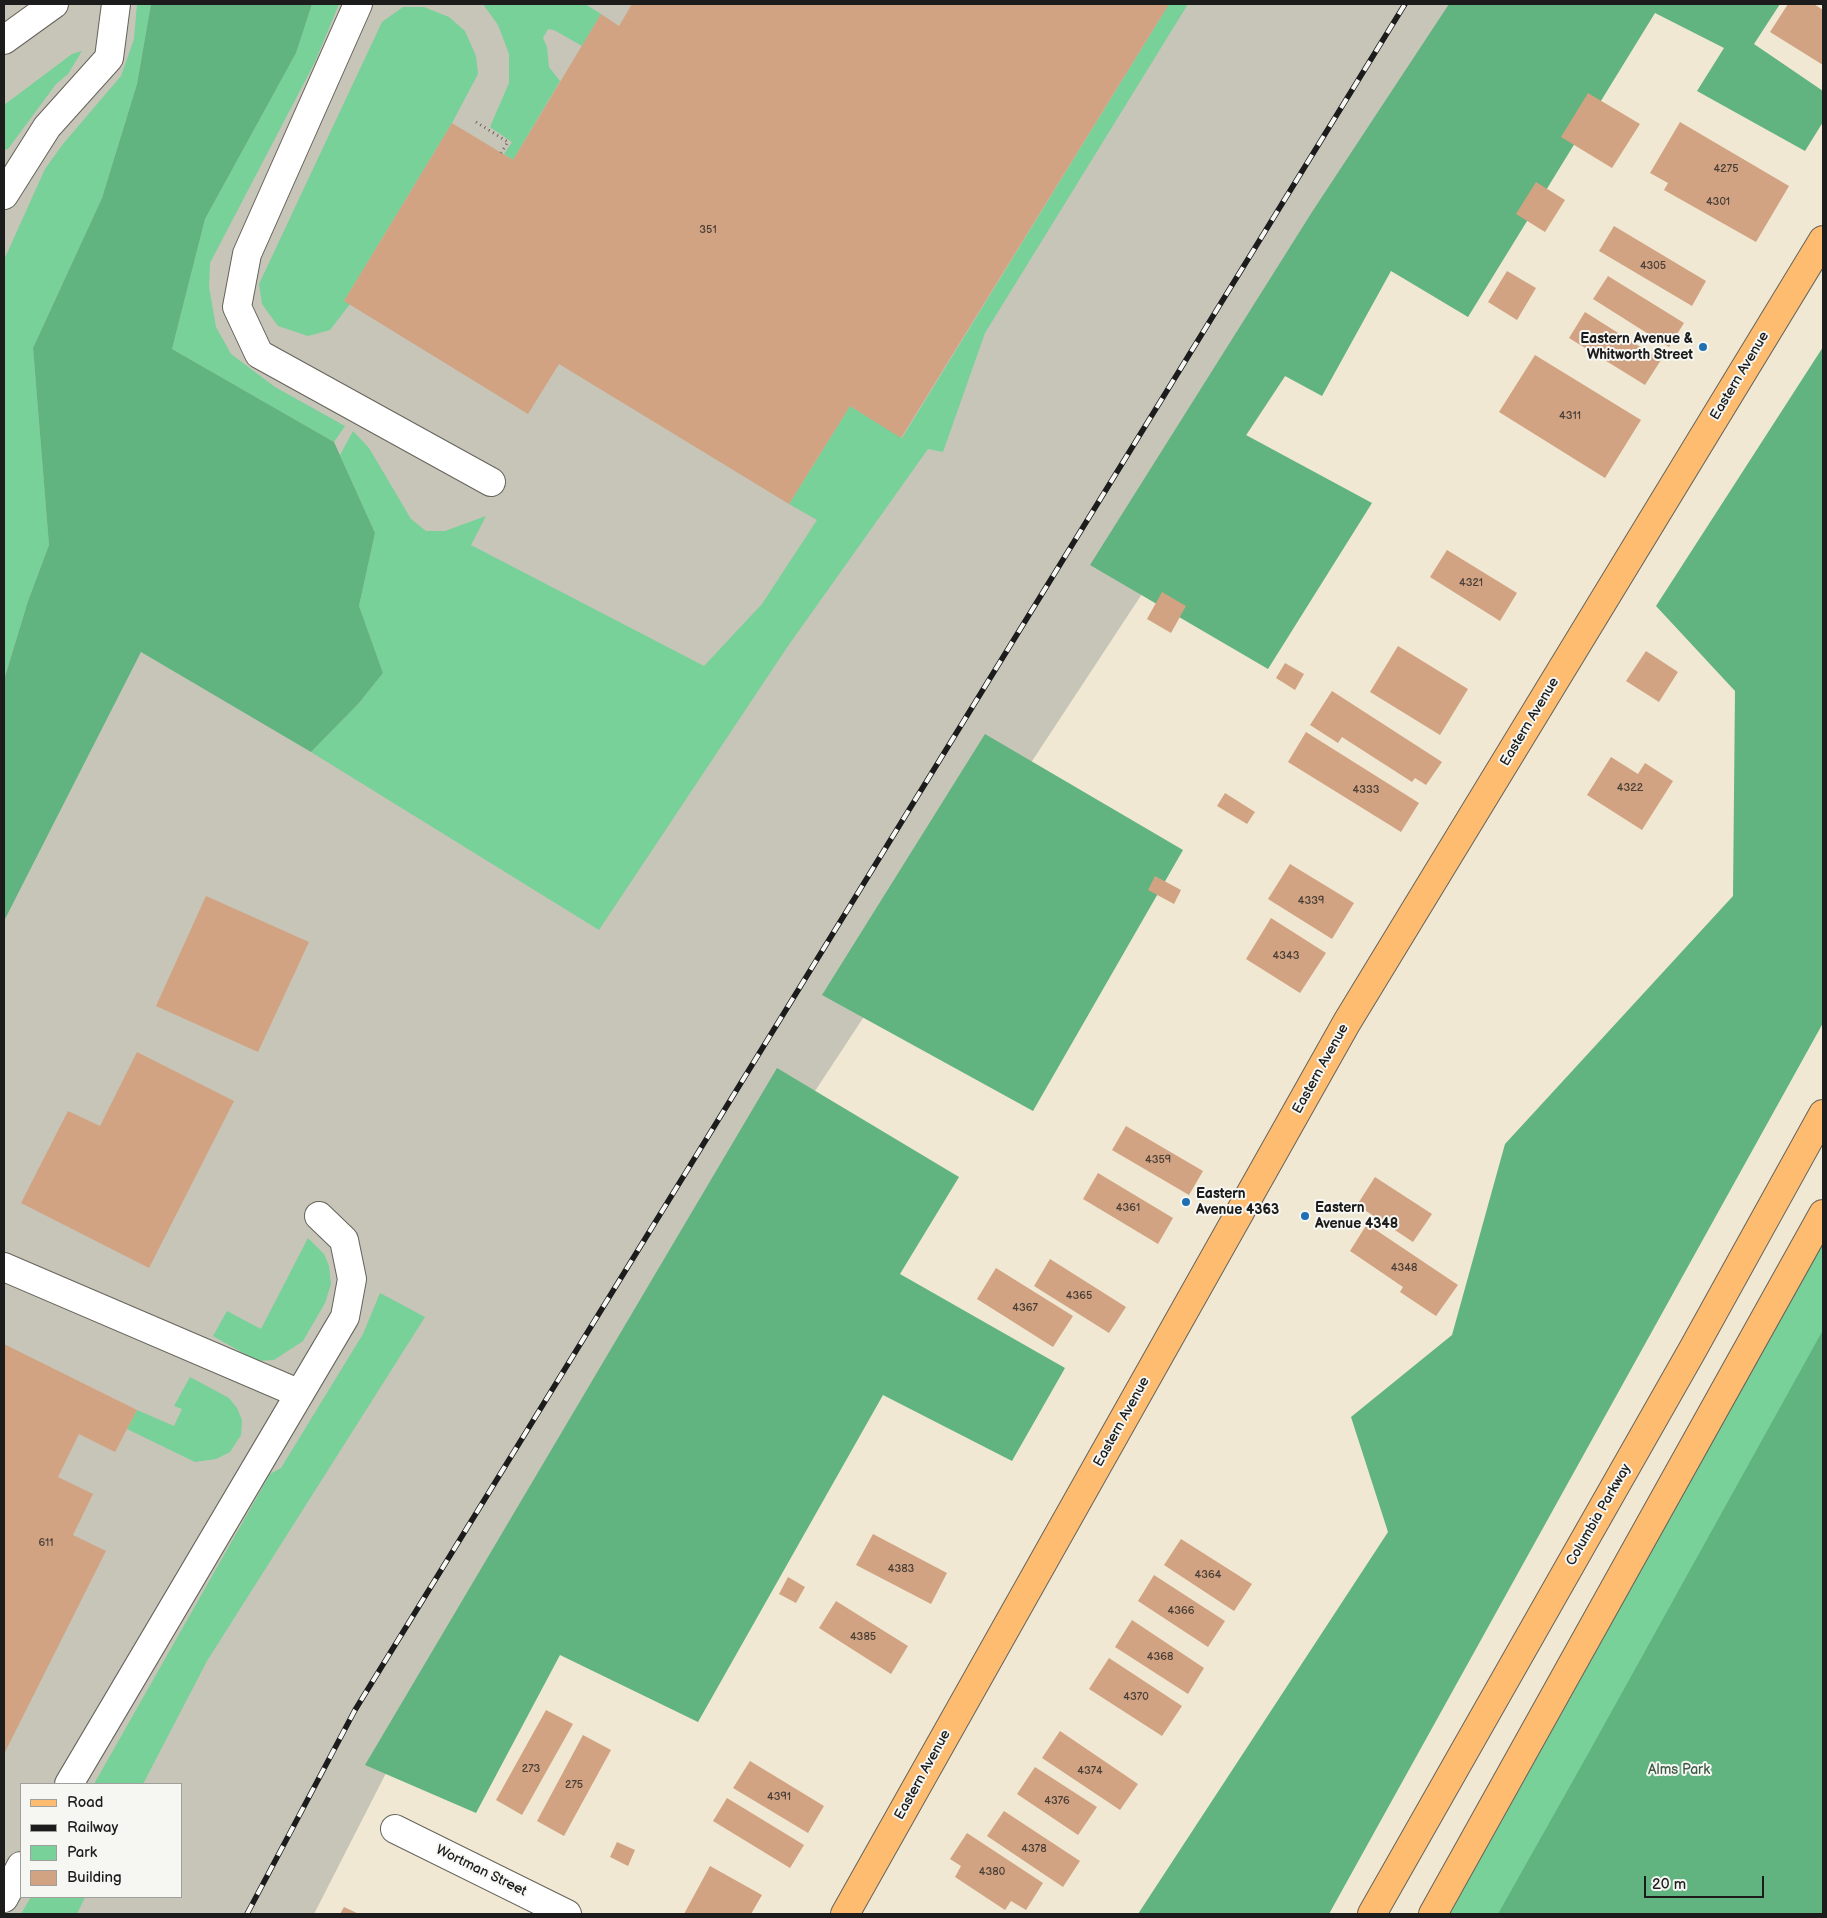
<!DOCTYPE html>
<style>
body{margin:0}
#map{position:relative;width:1827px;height:1918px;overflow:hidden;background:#f0e8d2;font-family:"Balsamiq Sans",sans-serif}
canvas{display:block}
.frame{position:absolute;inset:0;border:5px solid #1c1c1c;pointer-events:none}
.legend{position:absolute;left:20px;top:1783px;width:162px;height:115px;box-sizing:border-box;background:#f6f6f2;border:1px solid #9f9f9c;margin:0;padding:6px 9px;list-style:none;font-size:15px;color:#1c1c1c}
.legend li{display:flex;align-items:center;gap:10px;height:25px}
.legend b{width:25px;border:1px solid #9f9f9c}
.scale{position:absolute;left:1644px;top:1876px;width:120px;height:22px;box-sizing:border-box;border:2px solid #1c1c1c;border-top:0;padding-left:6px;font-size:15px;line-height:18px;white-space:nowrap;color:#1c1c1c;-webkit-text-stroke:4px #f6f6f2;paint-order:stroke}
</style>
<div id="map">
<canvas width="1827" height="1918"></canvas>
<div class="frame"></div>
<ul class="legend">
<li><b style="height:6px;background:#fdbc70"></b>Road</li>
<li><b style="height:6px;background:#1c1c1c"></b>Railway</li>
<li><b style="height:14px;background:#77d198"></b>Park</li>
<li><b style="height:14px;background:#d1a382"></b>Building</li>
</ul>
<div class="scale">20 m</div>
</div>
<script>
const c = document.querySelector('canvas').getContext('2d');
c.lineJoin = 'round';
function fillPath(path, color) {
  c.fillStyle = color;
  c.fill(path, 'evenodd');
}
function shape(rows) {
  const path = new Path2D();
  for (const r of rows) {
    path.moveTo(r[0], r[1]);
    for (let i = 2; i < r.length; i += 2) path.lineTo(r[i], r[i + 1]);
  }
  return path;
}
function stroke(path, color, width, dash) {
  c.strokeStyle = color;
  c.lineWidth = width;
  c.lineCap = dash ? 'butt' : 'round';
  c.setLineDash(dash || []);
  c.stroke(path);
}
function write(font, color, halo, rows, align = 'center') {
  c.font = font + ' "Balsamiq Sans",sans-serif';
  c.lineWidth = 4;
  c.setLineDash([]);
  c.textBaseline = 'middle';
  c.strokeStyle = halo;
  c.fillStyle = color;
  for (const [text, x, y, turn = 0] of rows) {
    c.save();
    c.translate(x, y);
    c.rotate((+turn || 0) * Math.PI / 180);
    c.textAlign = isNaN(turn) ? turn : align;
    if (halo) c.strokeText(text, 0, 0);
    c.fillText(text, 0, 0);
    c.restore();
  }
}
fillPath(shape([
 [4,4,1530,4,454,1640,314,1914,4,1914],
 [21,1784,181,1784,181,1897,21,1897]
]), '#c7c5b8');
fillPath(shape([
 [137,4,151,4,137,84,102,198,33,348,49,545,28,601,4,680,4,260,45,169,63,144,121,76,134,39],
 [312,4,339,4,315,62,210,263,209,287,216,327,231,354,275,387,345,426,334,442,172,349,205,219,296,53],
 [483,4,585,4,601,14,582,46,554,30,548,29,543,38,547,47,549,67,560,81,513,160,504,154,512,142,490,127,509,83,509,54,498,25],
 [1169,4,1188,4,985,333,943,452,928,449,788,646,599,930,311,752,359,703,383,673,359,606,375,533,340,455,353,431,369,448,411,519,426,531,445,531,486,516,471,545,704,666,762,604,817,520,789,504,850,406,902,438],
 [403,7,424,7,449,17,465,31,476,56,478,74,452,123,344,301,350,304,330,330,308,336,278,326,262,304,259,284,382,22],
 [82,51,68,74,56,84,8,149,4,150,4,105,72,54],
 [1823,1214,1823,1914,1433,1914],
 [308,1238,324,1254,329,1266,331,1284,325,1303,303,1341,274,1360,257,1361,213,1336,227,1311,261,1329],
 [380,1293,425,1317,207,1661,143,1784,94,1784,270,1474,281,1468,363,1334],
 [190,1377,229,1398,237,1408,242,1420,241,1435,230,1452,216,1459,195,1462,127,1429,137,1410,174,1426,182,1409,174,1406],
 [31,1897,85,1897,77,1914,21,1914]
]), '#77d198');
fillPath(shape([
 [151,4,312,4,296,53,205,219,172,349,334,442,375,533,359,606,383,673,359,703,311,752,141,652,4,921,4,680,28,601,49,545,33,348,102,198,137,84],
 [1449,4,1780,4,1754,44,1823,91,1823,122,1805,151,1697,91,1724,48,1655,13,1468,317,1391,271,1322,396,1285,376,1246,435,1372,503,1268,669,1090,565,1312,212],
 [1823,347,1823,1023,1329,1914,1138,1914,1388,1532,1351,1417,1452,1335,1505,1144,1733,896,1735,691,1656,606],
 [985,734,1183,850,1033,1111,822,995],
 [777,1068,959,1177,900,1274,1065,1368,1012,1461,883,1395,698,1722,560,1655,476,1813,365,1765],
 [1823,1330,1823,1914,1498,1914,1588,1754]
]), '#61b380');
fillPath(shape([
 [632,4,1169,4,901,438,850,406,789,504,559,364,528,414,344,301,452,123,513,160,601,14,619,26],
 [1788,4,1814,4,1823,10,1823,65,1770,32],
 [1588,93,1640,124,1612,168,1561,137],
 [1680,122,1789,186,1756,242,1664,190,1668,183,1650,173],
 [1536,182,1565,200,1545,232,1516,214],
 [1614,226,1706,281,1692,306,1599,251],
 [1507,271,1536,288,1517,320,1488,302],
 [1608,276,1684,323,1669,347,1593,299],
 [1585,312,1661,360,1645,385,1569,338],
 [1535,355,1641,420,1605,478,1499,412],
 [1447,550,1517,593,1500,621,1430,577],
 [1162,592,1186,606,1171,633,1147,619],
 [1398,646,1468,689,1440,735,1370,692],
 [1646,651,1678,672,1659,702,1626,681],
 [1285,663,1304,674,1295,690,1276,678],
 [1332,691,1442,762,1426,785,1415,778,1412,782,1342,737,1338,743,1310,725],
 [1306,732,1419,803,1401,832,1288,762],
 [1611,757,1638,774,1645,763,1673,781,1642,830,1587,795],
 [1225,793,1255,812,1247,824,1217,806],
 [1290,864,1354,903,1332,939,1268,899],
 [1155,876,1181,890,1174,904,1148,890],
 [206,896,309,942,258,1052,156,1006],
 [1271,918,1326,953,1300,993,1246,959],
 [137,1052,234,1101,149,1268,21,1203,68,1111,100,1126],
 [1126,1126,1203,1171,1189,1195,1112,1150],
 [1098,1173,1173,1218,1158,1244,1083,1199],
 [1375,1177,1432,1214,1413,1242,1357,1205],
 [1367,1224,1458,1285,1436,1316,1400,1292,1403,1287,1350,1251],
 [1050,1259,1126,1307,1109,1333,1034,1286],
 [996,1268,1073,1316,1053,1347,977,1299],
 [4,1344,137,1410,115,1452,79,1434,58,1477,93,1494,73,1535,106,1551,4,1754],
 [873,1534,947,1573,931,1604,856,1565],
 [1181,1539,1252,1584,1234,1611,1164,1565],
 [1154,1575,1225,1621,1208,1647,1138,1601],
 [788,1577,805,1587,796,1603,779,1594],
 [836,1601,908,1646,891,1674,819,1628],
 [1132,1620,1204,1668,1188,1694,1115,1647],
 [1109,1658,1182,1706,1162,1736,1089,1689],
 [546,1710,573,1724,522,1815,496,1800],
 [1060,1731,1138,1784,1120,1810,1042,1758],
 [583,1735,611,1750,564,1836,537,1821],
 [750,1761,824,1806,808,1833,733,1788],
 [1035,1767,1097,1807,1078,1835,1017,1794],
 [727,1798,804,1845,790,1868,713,1821],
 [1004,1811,1080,1861,1063,1887,987,1836],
 [967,1833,1043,1883,1026,1910,1011,1901,1005,1910,955,1877,961,1866,950,1859],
 [617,1842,635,1850,628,1866,610,1857],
 [710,1866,762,1895,751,1914,684,1914],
 [344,1907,359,1914,340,1914]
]), '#d1a382');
const minor = shape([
 [358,4,247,254,237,307,259,354,491,482],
 [4,40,54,4],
 [4,195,47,127,109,58,116,4],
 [4,1267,298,1393],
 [69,1784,345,1317,352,1279,344,1240,319,1216],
 [395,1829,567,1914],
 [4,1898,21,1866]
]);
const major = shape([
 [845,1914,1347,1022,1823,240]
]);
const highway = shape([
 [1372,1914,1693,1349,1823,1114],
 [1433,1914,1823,1214]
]);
stroke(minor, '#66635c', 30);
stroke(major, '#66635c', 30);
stroke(highway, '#66635c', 30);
stroke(shape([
 [476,122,508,142,501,153]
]), '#66635c', 3, [1, 4]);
stroke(minor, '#fff', 28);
stroke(major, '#fdbc70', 28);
stroke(highway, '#fdbc70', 28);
const rail = shape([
 [247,1914,355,1710,1405,4]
]);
stroke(rail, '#1c1c1c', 5.5);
stroke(rail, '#f6f6f2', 4, [11]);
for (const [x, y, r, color] of [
 [1703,347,5,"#1f6fb2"],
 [1186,1202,5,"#1f6fb2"],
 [1305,1216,5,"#1f6fb2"]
]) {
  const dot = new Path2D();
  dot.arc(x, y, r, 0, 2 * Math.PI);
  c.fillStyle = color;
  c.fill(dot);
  stroke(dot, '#f6f6f2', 2);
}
write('11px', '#493e36', null, [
 ["4275",1726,169],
 ["4301",1718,202],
 ["351",708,230],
 ["4305",1653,266],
 ["4311",1570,416],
 ["4321",1471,583],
 ["4322",1630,788],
 ["4333",1366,790],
 ["4339",1311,901],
 ["4343",1286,956],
 ["4359",1158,1160],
 ["4361",1128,1208],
 ["4348",1404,1268],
 ["4365",1079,1296],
 ["4367",1025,1308],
 ["611",46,1543],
 ["4383",901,1569],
 ["4364",1208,1575],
 ["4366",1181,1611],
 ["4385",863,1637],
 ["4368",1160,1657],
 ["4370",1136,1697],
 ["273",531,1769],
 ["4374",1090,1771],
 ["275",574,1785],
 ["4391",779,1797],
 ["4376",1057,1801],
 ["4378",1034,1849],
 ["4380",992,1872]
]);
write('bold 14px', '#1c1c1c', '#f6f6f2', [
 ["Eastern Avenue &",1693,339,"right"],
 ["Whitworth Street",1693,355,"right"],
 ["Eastern",1196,1194],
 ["Avenue 4363",1196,1210],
 ["Eastern",1315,1208],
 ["Avenue 4348",1315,1224]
], 'left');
write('14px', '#1c1c1c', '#f6f6f2', [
 ["Eastern Avenue",1740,376,-59],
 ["Eastern Avenue",1530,722,-59],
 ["Eastern Avenue",1321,1069,-61],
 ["Eastern Avenue",1122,1422,-61],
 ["Columbia Parkway",1599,1515,-60],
 ["Eastern Avenue",923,1775,-61],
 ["Wortman Street",481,1871,26]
]);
write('14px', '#3c5b47', '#f6f6f2', [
 ["Alms Park",1679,1770]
]);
</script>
